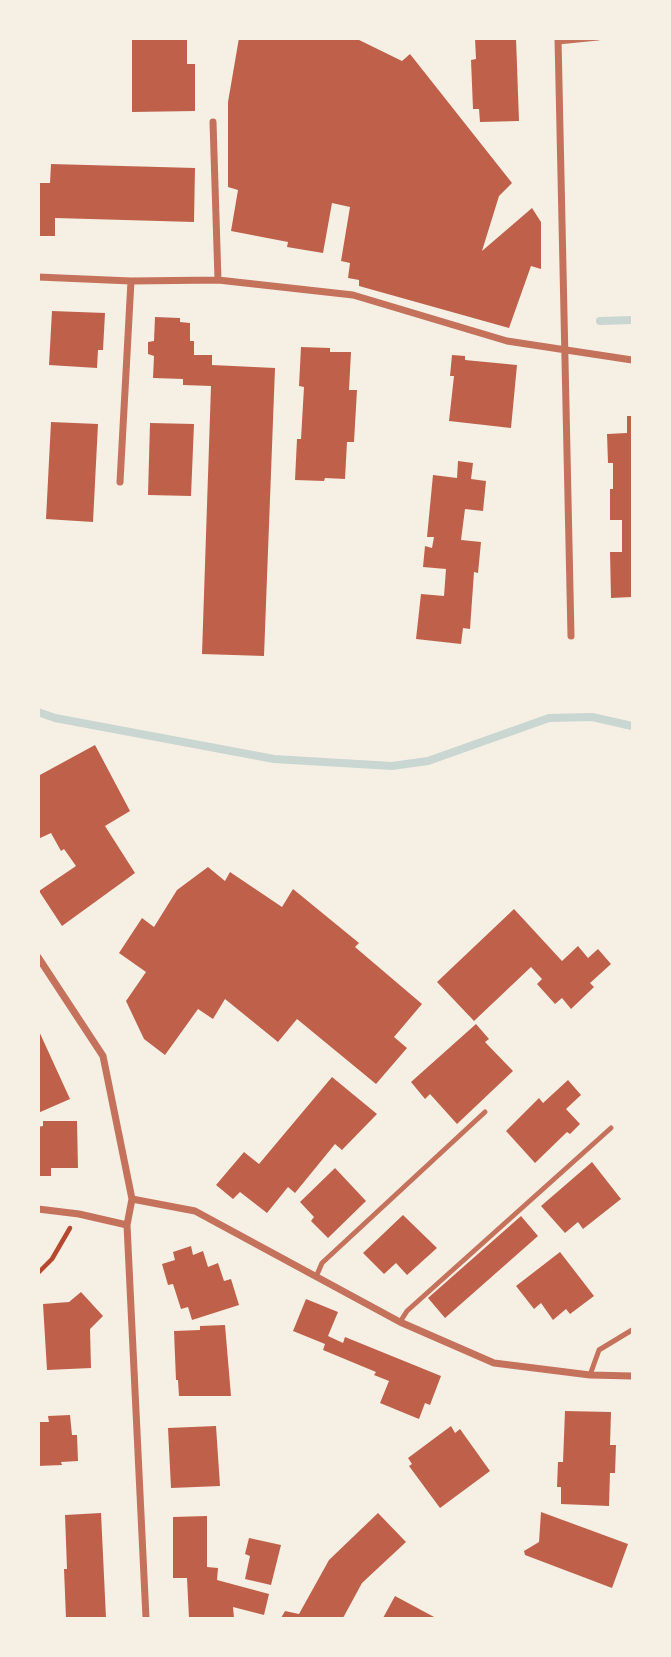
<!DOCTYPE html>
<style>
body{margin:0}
#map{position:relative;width:671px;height:1657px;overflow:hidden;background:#f6efe4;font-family:Inter,sans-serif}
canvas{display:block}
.frame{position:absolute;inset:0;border:40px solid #f6efe4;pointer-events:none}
</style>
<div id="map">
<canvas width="671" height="1657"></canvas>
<div class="frame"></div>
</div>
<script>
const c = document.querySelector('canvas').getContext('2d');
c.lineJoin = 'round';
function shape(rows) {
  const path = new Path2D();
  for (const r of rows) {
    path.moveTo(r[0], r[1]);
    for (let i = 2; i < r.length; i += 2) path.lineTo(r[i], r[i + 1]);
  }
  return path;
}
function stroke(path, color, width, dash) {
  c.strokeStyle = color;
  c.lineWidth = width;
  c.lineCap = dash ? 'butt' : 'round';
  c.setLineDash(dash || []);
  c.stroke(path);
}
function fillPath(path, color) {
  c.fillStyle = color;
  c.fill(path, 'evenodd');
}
stroke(shape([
 [600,321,632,320],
 [38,712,55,718,274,759,392,766,428,761,549,718,592,717,632,726]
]), '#c9d6d2', 8);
fillPath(shape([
 [187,38,187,64,195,64,195,111,132,112,132,39],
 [239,38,355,38,402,61,410,54,512,183,499,196,482,251,532,208,541,222,541,269,531,266,509,328,359,286,359,280,348,278,350,263,341,261,350,207,332,203,323,253,287,247,288,242,231,231,238,190,228,187,228,102],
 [475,38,516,38,519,121,480,122,479,109,473,109,471,60,476,59],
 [51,164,195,168,194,222,55,218,55,236,38,236,38,183,50,183],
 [52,311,105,313,103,350,98,350,97,368,49,365],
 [155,317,180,318,180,322,190,323,190,341,194,341,194,355,212,355,212,365,275,368,264,656,202,654,211,386,183,385,183,379,153,378,154,356,148,354,148,342,154,341],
 [301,347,330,348,330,352,351,352,349,390,357,390,354,442,347,442,345,479,325,478,324,481,295,480,297,439,301,439,304,387,299,386],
 [452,355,465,356,465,360,517,365,511,428,449,421,454,376,450,376],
 [627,416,632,416,632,597,611,598,610,552,622,552,622,520,610,520,610,489,613,489,613,463,608,463,607,434,627,433],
 [51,422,98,424,93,522,46,519],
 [150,423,194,424,191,496,148,495],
 [458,461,473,463,471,479,486,481,483,511,465,509,461,540,481,542,478,573,474,572,470,629,463,628,461,644,416,639,421,594,444,596,446,569,423,567,425,546,432,548,434,537,427,537,433,475,457,478],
 [95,745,130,811,105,826,135,873,62,926,39,891,76,866,64,849,61,851,51,833,38,839,38,776],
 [208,867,225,881,230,872,282,907,293,889,359,943,355,947,422,1004,394,1037,407,1048,376,1084,297,1019,278,1042,225,999,213,1019,198,1009,165,1055,144,1039,126,1001,146,972,119,953,142,918,154,927,177,890],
 [514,909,562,961,578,946,588,958,598,949,611,964,590,983,594,987,571,1009,562,998,555,1004,537,984,542,979,531,967,474,1021,437,982],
 [476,1024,489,1039,485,1042,513,1071,457,1124,430,1094,425,1099,411,1082],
 [38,1029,70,1099,38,1113],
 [332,1077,377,1114,342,1150,335,1144,295,1193,288,1187,267,1213,240,1192,233,1199,216,1185,244,1152,259,1164],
 [568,1080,581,1095,566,1109,580,1124,570,1134,567,1132,535,1163,506,1131,539,1098,543,1103],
 [43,1121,77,1121,78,1168,51,1168,51,1176,38,1176,38,1127,43,1126],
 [592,1162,621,1199,583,1229,578,1222,565,1233,541,1206],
 [335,1168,366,1201,328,1238,311,1221,314,1217,300,1202],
 [403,1215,437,1248,407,1275,396,1263,384,1274,363,1253],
 [521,1216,538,1236,445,1318,428,1298],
 [191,1246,193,1255,203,1251,208,1267,218,1263,224,1281,231,1279,239,1305,192,1320,188,1307,181,1309,173,1284,168,1285,162,1264,175,1260,173,1252],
 [560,1252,594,1296,570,1314,566,1309,553,1320,541,1303,534,1309,516,1286],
 [81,1292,103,1316,90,1329,91,1368,47,1370,43,1304,69,1302],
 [306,1299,338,1312,328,1336,343,1343,345,1337,441,1376,430,1405,425,1403,419,1419,380,1403,389,1381,374,1375,376,1372,323,1350,325,1344,293,1331],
 [225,1325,231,1396,179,1396,178,1380,176,1380,174,1331,200,1330,200,1326],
 [565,1411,611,1412,610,1445,616,1445,615,1473,610,1473,609,1506,561,1504,561,1487,557,1487,558,1462,563,1462],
 [70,1415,72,1435,77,1435,78,1461,61,1462,62,1465,38,1466,38,1422,49,1422,48,1416],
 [216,1426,220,1486,171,1488,168,1428],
 [451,1426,455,1433,460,1429,490,1471,440,1508,409,1466,412,1464,408,1458],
 [541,1512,628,1544,612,1588,525,1555,524,1551,539,1542],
 [101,1513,106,1618,66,1618,64,1569,67,1569,65,1515],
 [378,1513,406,1542,362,1583,343,1618,281,1618,285,1611,299,1614,329,1560],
 [207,1516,207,1567,218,1568,217,1580,269,1594,264,1615,233,1607,234,1618,189,1618,187,1578,173,1578,173,1517],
 [249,1538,281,1545,271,1585,245,1579,250,1556,245,1554],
 [395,1596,436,1618,383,1618]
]), '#bf614a');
stroke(shape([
 [38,1273,52,1259,70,1228]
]), '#b5482f', 4.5);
stroke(shape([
 [558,42,598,38],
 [316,1277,322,1263,485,1112],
 [400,1322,407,1311,611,1128],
 [590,1375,599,1350,632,1330]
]), '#c5725c', 5);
stroke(shape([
 [558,38,571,636],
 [213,122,218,280],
 [38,277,131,281,218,280,353,295,507,341,632,360],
 [120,482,131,281],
 [38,957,103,1056,132,1199,127,1225,146,1618],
 [132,1199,195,1211,400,1322,494,1363,590,1375,632,1376],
 [38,1209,79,1214,127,1225]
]), '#c5725c', 7);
</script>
